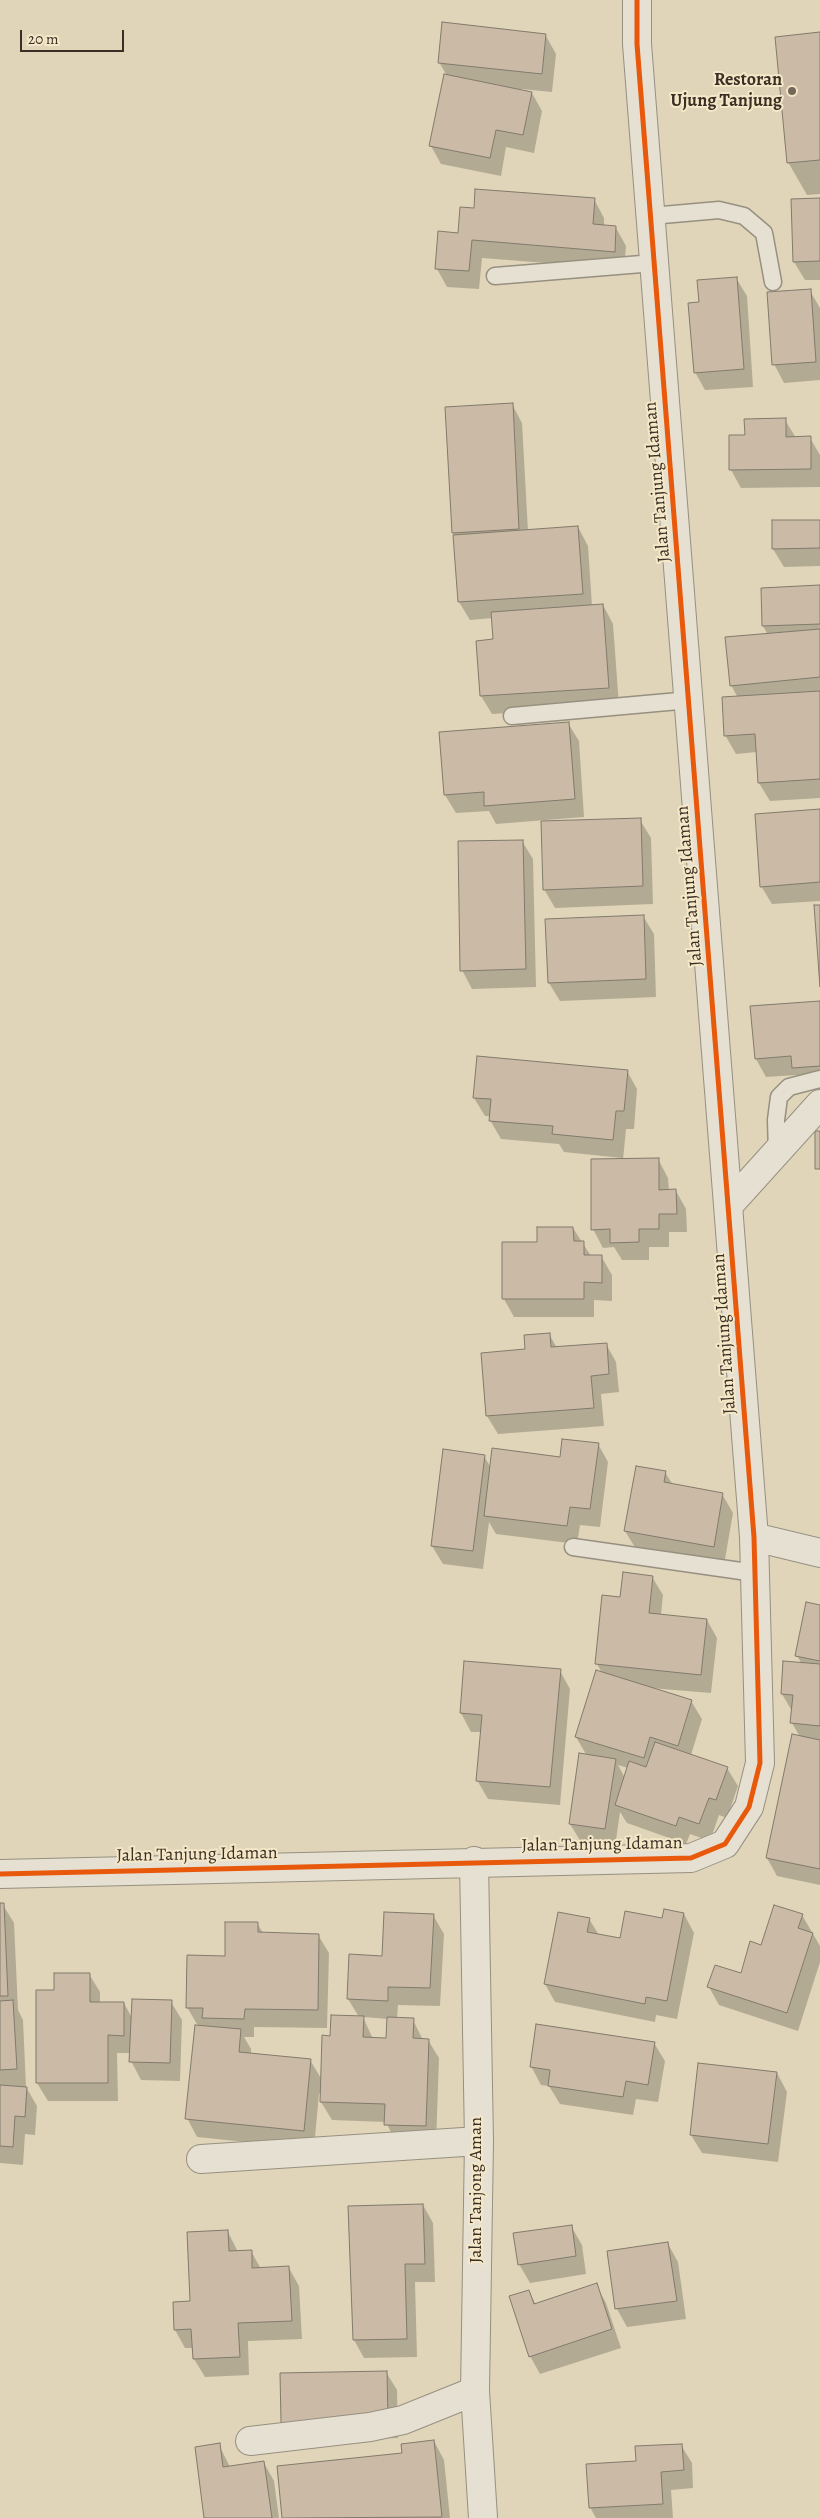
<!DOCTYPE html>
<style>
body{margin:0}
#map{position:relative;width:820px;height:2518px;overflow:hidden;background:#e0d5b9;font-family:Alegreya,serif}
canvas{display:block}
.scale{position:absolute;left:20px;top:30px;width:104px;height:22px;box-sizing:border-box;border:2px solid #3a2f25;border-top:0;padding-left:6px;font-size:15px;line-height:18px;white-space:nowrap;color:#3a2f25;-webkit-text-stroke:4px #f5e8c8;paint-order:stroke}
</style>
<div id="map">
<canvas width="820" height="2518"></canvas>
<div class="scale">20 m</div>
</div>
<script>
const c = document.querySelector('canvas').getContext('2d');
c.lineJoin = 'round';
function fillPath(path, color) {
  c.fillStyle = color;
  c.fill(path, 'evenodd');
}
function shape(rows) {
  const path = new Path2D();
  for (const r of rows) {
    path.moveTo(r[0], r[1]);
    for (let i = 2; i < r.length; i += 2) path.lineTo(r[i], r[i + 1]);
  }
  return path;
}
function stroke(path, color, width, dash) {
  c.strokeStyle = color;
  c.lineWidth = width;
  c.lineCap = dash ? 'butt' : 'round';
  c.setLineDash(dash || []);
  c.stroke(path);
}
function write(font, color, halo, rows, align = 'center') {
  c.font = font + ' Alegreya,serif';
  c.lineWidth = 4;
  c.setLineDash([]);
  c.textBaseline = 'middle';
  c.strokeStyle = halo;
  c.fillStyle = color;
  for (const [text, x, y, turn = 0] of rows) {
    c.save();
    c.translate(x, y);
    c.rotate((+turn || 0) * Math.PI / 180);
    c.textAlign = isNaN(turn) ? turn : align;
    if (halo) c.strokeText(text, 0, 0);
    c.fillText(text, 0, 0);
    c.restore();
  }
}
fillPath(shape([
 [820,34,820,194,807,195,788,162],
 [546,36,556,54,552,92,521,89,521,91,532,93,542,111,534,153,506,147,501,176,441,164,431,146,447,76,439,62],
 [594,199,604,218,604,227,616,228,626,246,624,269,482,258,479,289,447,287,437,269,475,210],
 [820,199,820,280,805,280,794,262],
 [736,278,747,296,753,387,705,390,695,372,700,303],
 [810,291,820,308,820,380,784,383,774,364],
 [512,404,522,423,528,531,578,527,588,546,592,606,603,605,613,624,619,706,492,714,481,696,477,642,494,640,493,618,470,620,459,602,453,532],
 [785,420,796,438,810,438,820,455,820,487,741,488,731,470,746,436],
 [820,521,820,566,784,567,773,549],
 [820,587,820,798,770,801,759,783,757,752,736,754,725,735,738,698,731,685,768,635,763,626,762,589],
 [568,723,579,741,584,817,496,824,489,811,456,813,445,795,440,733],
 [820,811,820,901,772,904,761,886],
 [640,820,651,838,653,904,555,908,544,889],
 [522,841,533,859,536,987,472,989,462,970],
 [643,916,654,934,656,997,560,1001,549,983,546,920],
 [820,1002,820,1085,804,1086,797,1075,766,1077,756,1059,751,1007],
 [627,1071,637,1089,634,1129,626,1129,623,1160,658,1159,668,1178,669,1191,676,1191,686,1209,687,1232,669,1232,669,1247,649,1247,649,1260,622,1260,614,1247,603,1248,593,1229,622,1158,564,1152,559,1144,501,1139,490,1120,490,1116,485,1116,474,1098],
 [573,1228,591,1256,601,1256,612,1275,612,1301,594,1300,594,1317,514,1317,504,1299,538,1243],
 [549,1334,557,1348,606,1344,616,1362,619,1392,601,1394,604,1426,498,1434,487,1416,526,1350],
 [598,1444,608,1462,600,1527,580,1525,577,1544,496,1534,489,1522,483,1569,443,1564,432,1546,484,1456,491,1468,561,1458],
 [665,1472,673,1485,722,1494,733,1513,724,1565,636,1549,625,1531],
 [652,1577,663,1595,661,1615,707,1620,717,1638,711,1693,650,1688,691,1701,702,1719,691,1755,727,1768,738,1786,727,1818,719,1815,710,1841,690,1834,686,1844,627,1823,620,1812,615,1847,581,1842,570,1824,587,1756,576,1737,602,1673,597,1664,621,1598],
 [618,1765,628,1768,625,1778],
 [820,1606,820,1885,777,1876,767,1858,800,1737,792,1723,792,1711,782,1694,802,1664,797,1656],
 [465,1662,560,1671,570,1689,560,1805,488,1799,477,1780,482,1732,471,1732,461,1713],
 [0,1905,3,1905,14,1923,18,2010,23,2020,26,2087,37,2106,35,2135,25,2134,23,2165,0,2163],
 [684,1914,694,1933,677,2019,656,2015,655,2022,555,2002,545,1984,589,1919,599,1935,621,1940,663,1920],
 [433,1915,444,1934,440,2006,398,2005,397,2019,413,2020,423,2040,428,2040,439,2058,436,2144,396,2143,386,2122,332,2120,321,2102,321,2094,319,2093,314,2149,197,2137,187,2118,198,2026,187,2007,226,1957,257,1923,263,1933,318,1935,329,1953,327,2028,254,2027,254,2037,244,2037,251,2049,251,2054,310,2060,322,2080,331,2037,359,2017,348,1999,383,1957],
 [363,2017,388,2019,387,2039,373,2039],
 [802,1915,820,1946,820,1962,798,2031,719,2005,709,1987,741,1974,762,1947],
 [89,1974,100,1992,100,2003,124,2003,132,2018,171,2002,182,2020,180,2081,141,2080,131,2061,131,2053,117,2053,118,2101,48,2101,37,2083,37,1991,56,1991],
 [654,2043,665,2061,658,2102,636,2099,633,2115,560,2104,549,2086,541,2085,531,2066],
 [777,2073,787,2092,778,2162,702,2153,691,2135],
 [423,2205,433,2223,435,2282,415,2282,417,2357,364,2358,354,2340],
 [571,2226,582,2245,586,2274,530,2283,519,2264],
 [228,2232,238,2252,251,2251,261,2269,289,2268,299,2286,302,2339,248,2341,249,2375,205,2377,194,2359,194,2348,185,2348,175,2330],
 [668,2244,678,2262,686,2319,627,2327,617,2309,608,2252],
 [596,2285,606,2303,621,2348,540,2374,530,2356,529,2291,536,2305],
 [386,2372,397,2390,398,2438,293,2441,282,2423],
 [434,2441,444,2460,450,2518,284,2518,278,2467,403,2454],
 [219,2445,230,2467,264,2463,274,2481,279,2518,206,2518],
 [681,2445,692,2463,693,2488,671,2490,673,2518,596,2518,590,2507,637,2462]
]), '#0003');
const building = shape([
 [442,22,546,34,542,74,438,63,442,22],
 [820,32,820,160,787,163,775,37,820,32],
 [444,74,532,92,523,135,496,130,490,158,429,146,444,74],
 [475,189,595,198,593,224,616,226,615,252,472,240,469,271,435,269,438,231,458,233,460,207,474,208,475,189],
 [820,198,820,261,793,262,791,199,820,198],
 [737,277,744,369,694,373,688,303,699,302,697,280,737,277],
 [811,289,816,362,772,365,767,292,811,289],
 [513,403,519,529,452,533,445,407,513,403],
 [786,418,786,437,811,436,811,469,729,470,729,435,745,435,744,419,786,418],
 [772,520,820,520,820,548,772,549,772,520],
 [578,526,583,594,458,602,453,535,578,526],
 [820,585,820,624,762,626,761,588,820,585],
 [603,604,609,688,480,696,476,641,493,639,491,612,603,604],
 [820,629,820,677,730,686,725,637,820,629],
 [820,691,820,779,758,783,755,734,724,736,722,697,820,691],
 [569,722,575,799,484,806,484,792,444,795,439,732,569,722],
 [820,809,820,882,760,887,755,814,820,809],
 [641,818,643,886,543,890,541,821,641,818],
 [523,840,526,969,460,971,458,841,523,840],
 [814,905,820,905,820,987,814,905],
 [644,915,646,979,548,983,545,919,644,915],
 [820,1001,820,1066,792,1068,791,1056,755,1059,750,1006,820,1001],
 [477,1056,628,1070,624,1111,616,1111,613,1140,552,1134,553,1126,489,1121,491,1099,473,1098,477,1056],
 [815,1131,820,1131,820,1169,815,1169,815,1131],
 [659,1158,659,1190,676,1189,677,1214,659,1214,659,1229,639,1229,639,1242,610,1243,610,1229,591,1230,591,1159,659,1158],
 [537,1227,573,1227,574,1241,584,1241,584,1255,602,1255,602,1283,584,1282,584,1299,502,1299,502,1242,537,1242,537,1227],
 [550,1333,551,1347,607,1343,609,1374,591,1376,594,1408,486,1416,481,1353,525,1349,524,1335,550,1333],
 [562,1439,599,1443,590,1509,570,1507,567,1526,484,1516,492,1448,560,1457,562,1439],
 [443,1449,485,1455,473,1551,431,1546,443,1449],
 [636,1466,666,1471,664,1482,723,1493,714,1547,624,1531,636,1466],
 [623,1572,653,1576,649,1613,707,1619,701,1675,595,1664,602,1595,620,1597,623,1572],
 [806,1602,820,1605,820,1661,795,1656,806,1602],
 [464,1661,561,1669,550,1787,476,1781,482,1715,460,1713,464,1661],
 [783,1661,820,1664,820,1726,790,1723,793,1695,781,1694,783,1661],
 [596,1670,692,1700,678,1746,650,1737,644,1758,575,1737,596,1670],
 [792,1734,820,1740,820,1869,766,1858,792,1734],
 [655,1742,728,1767,716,1800,709,1798,699,1824,679,1817,676,1826,615,1805,629,1761,646,1767,655,1742],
 [579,1753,616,1759,605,1829,569,1824,579,1753],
 [0,1903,4,1903,8,1996,0,1996,0,1903],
 [774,1905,803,1914,798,1928,813,1933,787,2013,707,1987,715,1965,741,1973,750,1941,761,1945,774,1905],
 [664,1909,684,1913,667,2001,646,1997,645,2004,544,1984,558,1912,590,1918,587,1932,620,1938,625,1911,662,1918,664,1909],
 [384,1912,434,1914,430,1988,388,1987,388,2001,347,1999,349,1954,382,1956,384,1912],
 [225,1922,258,1922,258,1932,319,1934,318,2010,245,2009,244,2019,202,2018,203,2008,186,2008,187,1955,225,1956,225,1922],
 [54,1973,90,1973,90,2002,124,2002,124,2036,108,2035,108,2083,36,2083,36,1990,54,1990,54,1973],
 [132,1999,172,2000,170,2063,129,2062,132,1999],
 [13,2000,17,2069,0,2070,0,2001,13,2000],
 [331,2015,364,2016,363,2037,386,2038,387,2017,414,2018,413,2038,429,2039,426,2126,384,2125,385,2104,320,2102,322,2035,330,2036,331,2015],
 [536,2024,655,2042,648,2085,626,2081,623,2097,548,2086,550,2070,530,2067,536,2024],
 [195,2025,241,2029,239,2052,311,2059,304,2131,185,2119,195,2025],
 [698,2063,777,2072,768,2144,690,2135,698,2063],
 [0,2085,27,2087,25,2117,15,2116,13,2147,0,2146,0,2085],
 [423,2204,425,2264,405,2264,407,2339,353,2340,348,2206,423,2204],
 [572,2225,576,2256,518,2265,513,2233,572,2225],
 [228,2230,229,2251,252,2250,252,2268,289,2266,292,2321,238,2323,240,2357,193,2359,191,2329,174,2330,173,2302,190,2301,187,2232,228,2230],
 [668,2242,677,2301,615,2309,607,2251,668,2242],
 [597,2283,612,2329,529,2357,509,2296,529,2290,534,2304,597,2283],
 [387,2371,388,2420,281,2423,280,2373,387,2371],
 [434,2440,442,2517,282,2518,277,2466,402,2453,401,2444,434,2440],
 [220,2443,223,2467,264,2461,272,2518,204,2518,195,2447,220,2443],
 [682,2444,684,2470,661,2472,663,2504,589,2508,586,2464,636,2461,635,2446,682,2444]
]);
fillPath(building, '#cbbaa6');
stroke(building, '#817a6b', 1);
const lane = shape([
 [651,216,719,210,744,216,764,233,773,282],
 [495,276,654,263],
 [512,716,690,700],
 [777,1152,776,1120,779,1097,789,1087,820,1079],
 [573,1547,755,1573]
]);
const street = shape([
 [729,1205,820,1104],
 [754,1537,820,1553],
 [474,1861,479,2141,475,2391,483,2518],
 [0,1874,691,1858,725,1844,749,1807,760,1763,754,1537,637,44,637,0],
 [201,2159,479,2141],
 [250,2441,370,2427,403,2420,475,2391]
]);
stroke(lane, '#979080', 19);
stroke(street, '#979080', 30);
stroke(lane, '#e5e0d2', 16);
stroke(street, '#e5e0d2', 28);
stroke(shape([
 [0,1874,691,1858,725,1844,749,1807,760,1763,754,1537,637,44,637,0]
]), '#e8590c', 5);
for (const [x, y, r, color] of [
 [792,91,5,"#746959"]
]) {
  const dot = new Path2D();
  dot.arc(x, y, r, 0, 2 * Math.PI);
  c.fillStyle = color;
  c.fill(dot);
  stroke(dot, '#f5e8c8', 2);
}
write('bold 18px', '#3a2f25', '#f5e8c8', [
 ["Restoran",782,81],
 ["Ujung Tanjung",782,102]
], 'right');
write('18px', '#3a2f25', '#f5e8c8', [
 ["Jalan Tanjung Idaman",658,482,-95],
 ["Jalan Tanjung Idaman",690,886,-95],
 ["Jalan Tanjung Idaman",725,1334,-94],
 ["Jalan Tanjung Idaman",602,1845,-1],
 ["Jalan Tanjung Idaman",197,1855,-1],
 ["Jalan Tanjong Aman",477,2190,-90]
]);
</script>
